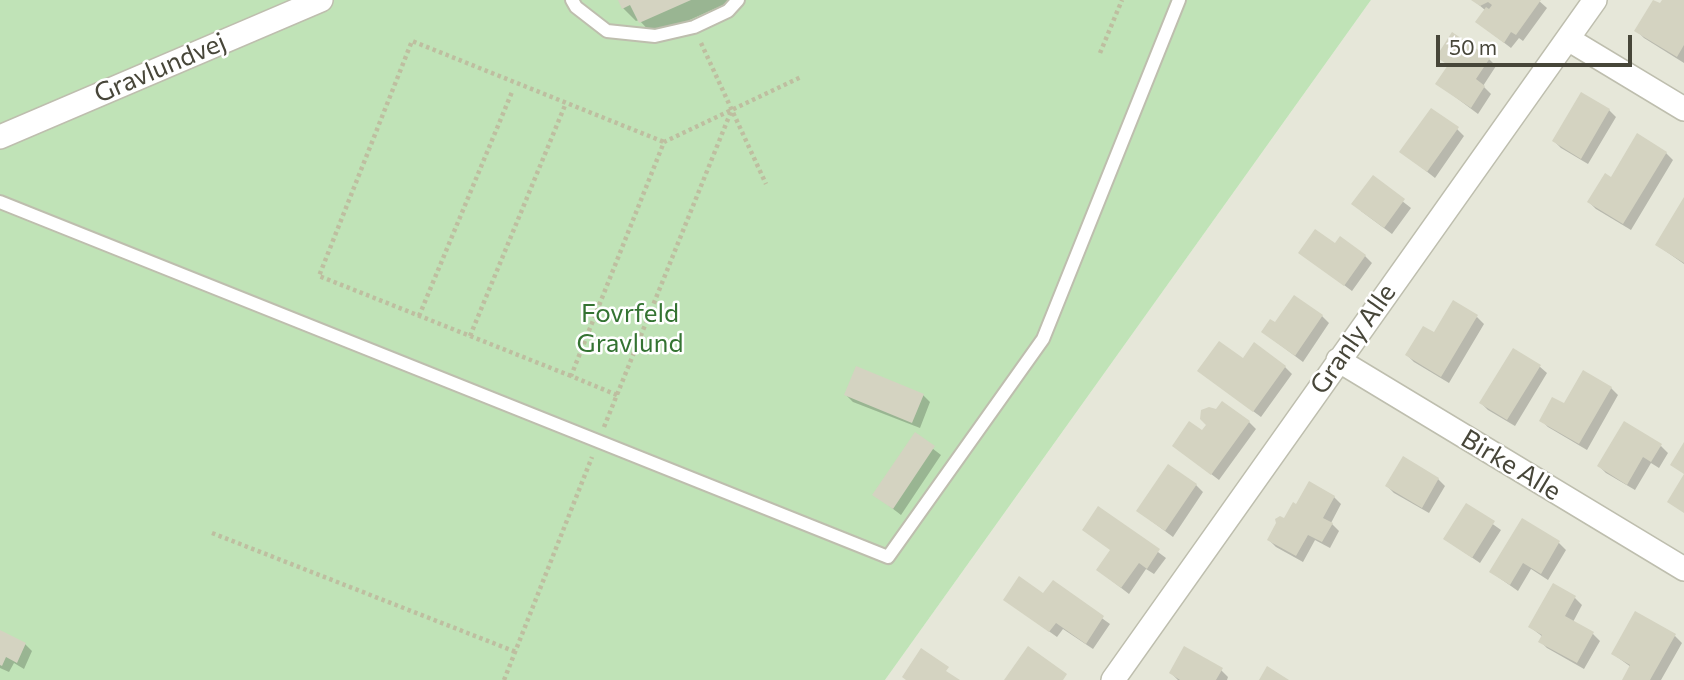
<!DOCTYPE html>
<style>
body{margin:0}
#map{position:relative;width:1684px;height:680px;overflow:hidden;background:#f3f3ea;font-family:Commissioner,sans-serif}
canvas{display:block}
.scale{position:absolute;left:1436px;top:35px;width:196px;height:32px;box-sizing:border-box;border:4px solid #474639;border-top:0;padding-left:9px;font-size:21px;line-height:24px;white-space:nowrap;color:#474639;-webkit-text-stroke:5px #fff;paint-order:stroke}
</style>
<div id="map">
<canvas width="1684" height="680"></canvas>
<div class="scale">50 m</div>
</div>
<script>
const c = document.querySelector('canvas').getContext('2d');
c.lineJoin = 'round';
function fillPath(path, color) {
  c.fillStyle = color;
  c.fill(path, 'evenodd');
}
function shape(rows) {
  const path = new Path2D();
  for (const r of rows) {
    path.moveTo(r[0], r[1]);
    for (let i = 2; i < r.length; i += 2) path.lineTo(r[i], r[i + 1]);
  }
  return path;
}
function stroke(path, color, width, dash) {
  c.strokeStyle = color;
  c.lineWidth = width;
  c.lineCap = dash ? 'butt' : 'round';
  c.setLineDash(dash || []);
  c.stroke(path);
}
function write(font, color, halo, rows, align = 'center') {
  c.font = font + ' Commissioner,sans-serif';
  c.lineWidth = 5;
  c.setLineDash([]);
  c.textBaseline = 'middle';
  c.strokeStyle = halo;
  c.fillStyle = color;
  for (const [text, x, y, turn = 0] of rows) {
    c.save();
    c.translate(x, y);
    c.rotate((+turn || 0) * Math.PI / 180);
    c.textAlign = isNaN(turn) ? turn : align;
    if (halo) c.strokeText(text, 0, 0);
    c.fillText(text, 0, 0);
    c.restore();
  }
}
fillPath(shape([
 [1371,0,1684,0,1684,680,885,680]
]), '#e6e7d9');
fillPath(shape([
 [0,0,1371,0,885,680,0,680]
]), '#c0e3b7');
fillPath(shape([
 [620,0,734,0,654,36,639,20,636,21,623,8],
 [1473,0,1538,0,1547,8,1523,41,1519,38,1511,48,1477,22,1485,10],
 [1664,0,1684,0,1684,63,1644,38,1637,31],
 [1438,56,1489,59,1496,66,1483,86,1491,94,1478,114,1438,84,1449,66],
 [1609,110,1616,117,1588,164,1561,148,1554,141],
 [1457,129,1464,136,1435,178,1402,152],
 [1666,153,1673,160,1631,230,1596,209,1589,202,1611,179],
 [1373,178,1411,208,1392,234,1361,211],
 [1684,201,1684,264,1657,245],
 [1335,246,1365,256,1372,263,1352,291,1301,253],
 [1322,316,1329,323,1303,362,1263,332],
 [1477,317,1484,324,1449,383,1414,362,1407,355],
 [1539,366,1547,373,1515,426,1488,410,1481,403],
 [1285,367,1292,374,1261,417,1199,371],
 [1611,388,1618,395,1587,450,1548,427,1541,420,1565,406],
 [846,395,923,395,930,402,920,428,853,402],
 [1249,422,1256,429,1219,480,1174,446,1203,433],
 [915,435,941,455,901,515,875,495],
 [1661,446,1668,453,1659,468,1651,463,1635,490,1606,473,1599,466],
 [1438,479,1445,486,1429,513,1394,493,1387,486],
 [1196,485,1203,492,1173,537,1138,511],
 [1334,497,1341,504,1331,523,1339,531,1330,548,1315,540,1303,562,1276,547,1269,540,1297,506],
 [1466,505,1501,530,1480,563,1445,539],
 [1099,508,1166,558,1154,574,1146,569,1129,594,1098,570,1112,551],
 [1522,520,1559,543,1566,550,1548,580,1531,569,1518,591,1491,572],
 [1053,583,1110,624,1093,649,1063,629,1057,637,1005,600,1044,596],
 [1553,585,1575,598,1582,605,1573,622,1593,634,1600,641,1584,669,1547,648,1540,641,1543,637,1530,627],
 [0,635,25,644,32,651,24,669,14,663,9,672,0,668],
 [1675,636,1682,643,1661,680,1624,680,1631,667,1613,654],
 [1221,670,1228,677,1227,680,1178,680,1171,673]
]), '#0003');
fillPath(shape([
 [618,0,691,0,639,23,630,5,622,9],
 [1471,0,1541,0,1516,35,1511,32,1504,43,1475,22,1486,7,1489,9,1492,5,1488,2,1480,6],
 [1653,0,1660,3,1662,0,1684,0,1684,45,1677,57,1634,31],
 [1452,32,1490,58,1476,79,1485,86,1471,108,1435,84,1448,65,1436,57],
 [1581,92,1610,109,1581,159,1552,141],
 [1431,108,1459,127,1427,172,1399,152],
 [1637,133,1667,152,1623,224,1587,202,1605,173,1611,177],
 [1373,175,1405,199,1384,228,1351,204],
 [1684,197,1684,263,1655,245],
 [1315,229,1335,243,1340,236,1366,255,1344,286,1298,253],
 [1294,295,1323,315,1295,356,1261,332,1270,319,1275,322],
 [1453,300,1478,315,1441,377,1405,355,1423,326,1434,332],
 [1219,341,1243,358,1254,342,1286,366,1253,412,1197,371],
 [1513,348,1541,365,1507,420,1479,403],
 [856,366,924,394,912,423,844,395],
 [1583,370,1612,387,1579,444,1539,421,1552,397,1564,403],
 [1222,401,1250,421,1211,475,1172,446,1189,421,1202,430,1206,425,1200,419,1201,410,1209,407,1216,409],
 [1624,421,1662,444,1651,462,1643,457,1627,485,1597,466],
 [915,432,935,446,893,509,872,495],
 [1684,442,1684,474,1670,465],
 [1403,456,1439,478,1422,508,1385,486],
 [1168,464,1197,484,1165,531,1136,511],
 [1684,474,1684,513,1667,502],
 [1309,481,1335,496,1323,518,1333,523,1322,542,1308,535,1296,556,1267,540,1276,523,1275,519,1280,516,1284,518,1293,502,1296,504],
 [1466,503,1495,521,1472,558,1443,539],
 [1098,506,1160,549,1147,569,1139,563,1121,588,1096,570,1110,550,1082,530],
 [1522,518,1560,541,1541,574,1523,563,1510,585,1489,572],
 [1019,576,1043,593,1053,580,1104,616,1086,644,1056,623,1049,632,1003,600],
 [1553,583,1576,596,1565,616,1594,632,1577,663,1538,642,1542,635,1528,627],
 [1635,611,1676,634,1650,680,1622,680,1630,665,1611,654],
 [0,630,26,643,17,663,6,657,2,666,0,665],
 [1028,646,1067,674,1063,680,1004,680],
 [1184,646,1223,668,1216,680,1180,680,1169,673],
 [921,648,949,667,946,671,960,680,906,680,902,677],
 [1267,666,1289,680,1259,680]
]), '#d4d3c1');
const lane = shape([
 [572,0,576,7,607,31,655,36,694,27,728,11,738,0],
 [0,202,888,557,1043,339,1179,0]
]);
const street = shape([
 [1568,39,1684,109],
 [0,137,321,0],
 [1338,360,1684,569],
 [1113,680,1595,0]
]);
stroke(lane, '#bebeae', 16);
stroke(street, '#bebeae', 26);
stroke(shape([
 [701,43,766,184],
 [1100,53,1122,0],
 [419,316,512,92],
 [470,336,566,103],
 [571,376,319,276,412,41,664,142],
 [617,395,571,376,664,142,801,77],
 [604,427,732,109],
 [212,533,516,652],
 [504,680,592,457]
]), '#bebea0', 4.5, [3.5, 3.5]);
stroke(lane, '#fff', 12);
stroke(street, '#fff', 23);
write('26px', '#474639', '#fff', [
 ["Gravlundvej",160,68,-23],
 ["Granly Alle",1353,339,-55],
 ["Birke Alle",1511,465,31]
]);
write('26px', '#347332', '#fff', [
 ["Fovrfeld",630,313],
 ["Gravlund",630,343]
]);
</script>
